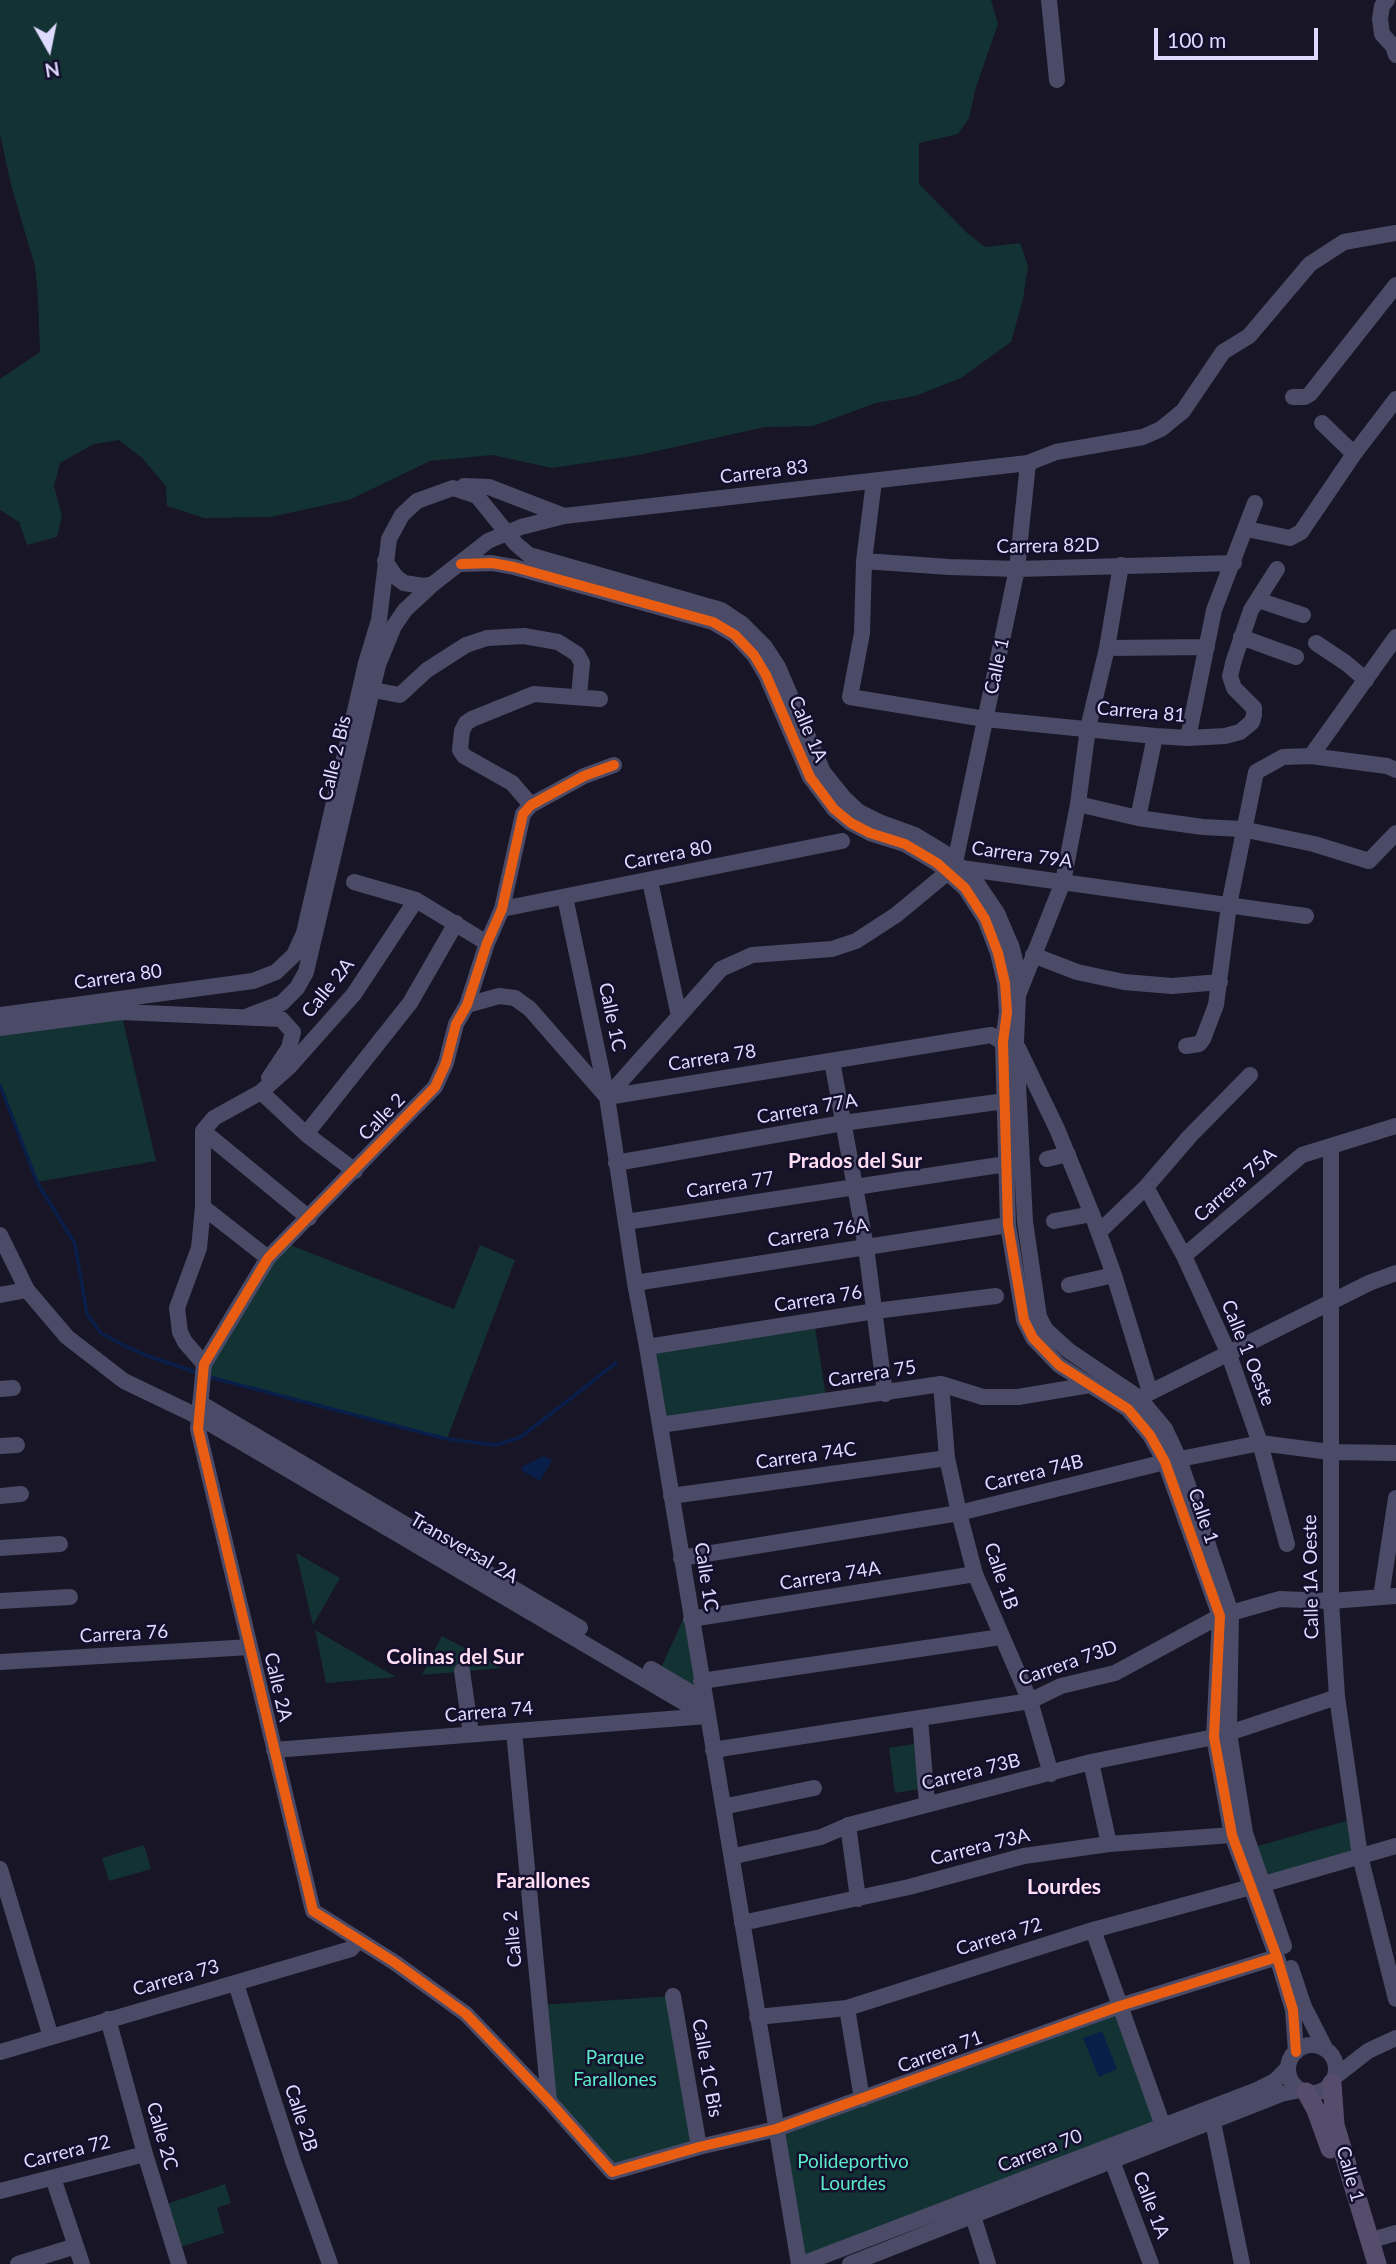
<!DOCTYPE html>
<style>
body{margin:0}
#map{position:relative;width:1396px;height:2264px;overflow:hidden;background:#181526;font-family:Lato,sans-serif}
canvas{display:block}
.north{position:absolute;left:14px;top:14px;width:70px;height:70px;-webkit-text-stroke:5px #140f2c;paint-order:stroke;rotate:171deg;font-size:19px;font-weight:700;line-height:28px;text-align:center;color:#dfdbff}
.north::after{content:'';display:block;margin:auto;width:24px;height:32px;background:#dfdbff;clip-path:polygon(50% 0,100% 100%,50% 72%,0 100%)}
.scale{position:absolute;left:1154px;top:28px;width:164px;height:32px;box-sizing:border-box;border:4px solid #dfdbff;border-top:0;padding-left:9px;font-size:21px;line-height:24px;white-space:nowrap;color:#dfdbff;-webkit-text-stroke:5px #140f2c;paint-order:stroke}
</style>
<div id="map">
<canvas width="1396" height="2264"></canvas>
<div class="north">N</div>
<div class="scale">100 m</div>
</div>
<script>
const c = document.querySelector('canvas').getContext('2d');
c.lineJoin = 'round';
function fillPath(path, color) {
  c.fillStyle = color;
  c.fill(path, 'evenodd');
}
function shape(rows) {
  const path = new Path2D();
  for (const r of rows) {
    if (r.length === 3) {
      path.moveTo(r[0] + r[2], r[1]);
      path.arc(r[0], r[1], r[2], 0, 2 * Math.PI);
      continue;
    }
    path.moveTo(r[0], r[1]);
    for (let i = 2; i < r.length; i += 2) path.lineTo(r[i], r[i + 1]);
  }
  return path;
}
function stroke(path, color, width, dash) {
  c.strokeStyle = color;
  c.lineWidth = width;
  c.lineCap = dash ? 'butt' : 'round';
  c.setLineDash(dash || []);
  c.stroke(path);
}
function write(font, color, halo, rows, align = 'center') {
  c.font = font + ' Lato,sans-serif';
  c.lineWidth = 5;
  c.setLineDash([]);
  c.textBaseline = 'middle';
  c.strokeStyle = halo;
  c.fillStyle = color;
  for (const [text, x, y, turn = 0] of rows) {
    c.save();
    c.translate(x, y);
    c.rotate((+turn || 0) * Math.PI / 180);
    c.textAlign = isNaN(turn) ? turn : align;
    if (halo) c.strokeText(text, 0, 0);
    c.fillText(text, 0, 0);
    c.restore();
  }
}
fillPath(shape([
 [0,0,991,0,998,24,976,87,969,118,958,134,919,143,919,184,966,232,985,247,1020,243,1028,266,1023,299,1011,342,961,378,915,396,876,403,813,426,765,427,639,455,552,468,492,455,430,461,349,500,270,517,204,518,167,506,166,486,142,458,119,440,94,444,60,463,54,486,62,516,57,537,27,545,19,522,0,510,0,379,40,352,38,297,35,266,11,185,0,134],
 [121,1012,156,1161,37,1182,0,1085,0,1028],
 [285,1243,454,1309,480,1245,515,1260,447,1439,202,1375],
 [814,1321,827,1402,660,1425,647,1347],
 [296,1553,340,1578,313,1625,302,1578],
 [689,1607,705,1701,658,1674],
 [315,1630,396,1677,326,1683],
 [442,1636,502,1668,422,1675],
 [914,1744,920,1789,895,1793,889,1748],
 [1353,1819,1360,1856,1264,1884,1251,1848],
 [144,1845,151,1869,109,1881,102,1858],
 [673,1996,699,2147,612,2172,549,2101,540,2005],
 [1120,2006,1163,2126,802,2264,776,2130],
 [225,2184,231,2203,217,2208,224,2233,174,2249,161,2206]
]), '#133234');
fillPath(shape([
 [544,1456,552,1460,540,1481,521,1470,523,1466],
 [1102,2031,1117,2069,1099,2077,1083,2038]
]), '#091f4a');
stroke(shape([
 [0,1085,37,1182,75,1244,87,1314,101,1333,121,1344,145,1355,198,1373],
 [209,1377,447,1439,496,1445,521,1437,616,1363]
]), '#091f4a', 3.5);
stroke(shape([
 [1049,0,1057,80],
 [1387,0,1382,6,1380,19,1382,34,1393,46,1396,55],
 [1293,397,1305,397,1310,394,1396,285],
 [1322,423,1354,454],
 [874,481,864,561,862,633,850,697,985,719,1155,736,1188,738,1225,736,1240,732,1252,722,1254,715,1254,708,1234,688,1230,676,1234,660,1251,610,1277,569],
 [464,486,489,487,564,516],
 [1247,529,1290,538,1301,532,1354,454,1396,399],
 [385,561,396,577,404,583,424,586,433,584],
 [864,561,949,567,1017,569,1234,563],
 [461,564,492,563,514,567,713,622,735,635,754,655,766,675,810,777,834,809,851,823,870,833,905,844,937,863,965,888,985,919,998,953,1005,983,1007,1012,1003,1042,1008,1225,1024,1320,1033,1338,1059,1365,1128,1409,1150,1435,1165,1462,1220,1616,1214,1737,1232,1835,1277,1957,1293,2010,1296,2052],
 [1121,565,1107,648,1088,728,1078,804,1063,882,1018,995,1016,1043,1025,1222,1039,1317,1046,1330,1069,1351,1139,1398,1165,1429,1179,1459,1231,1613,1229,1733,1245,1833,1284,1946],
 [1258,600,1303,615],
 [1241,637,1296,657],
 [1316,643,1346,663,1366,680],
 [1107,648,1207,647],
 [373,690,400,695,427,670,466,645,487,638,524,636,558,642,577,654,582,663,579,697],
 [1188,738,1214,610,1255,503],
 [1311,756,1396,637],
 [614,765,584,776,531,805,523,814,502,909,487,943,467,1005,456,1024,446,1063,435,1087,268,1258,204,1364,198,1429,313,1911,394,1962,466,2014,549,2101,612,2172,699,2147,776,2129,1120,2006,1277,1957],
 [1078,804,1138,818,1203,827,1242,829,1314,844,1369,861,1396,833],
 [531,805,512,783,464,756,460,750,462,731,466,723,472,719,534,694,600,699],
 [1138,818,1155,736],
 [954,867,1017,569,1028,463],
 [650,881,679,1016],
 [354,882,416,900,487,943],
 [565,897,607,1097,635,1283,647,1347,799,2264],
 [502,909,842,841],
 [1033,955,1077,972,1124,982,1172,986,1220,982],
 [467,1005,499,996,515,998,530,1009,605,1095],
 [0,1015,253,981,276,972,294,955,304,933,366,663,379,620,389,539,402,515,417,501,453,488,477,496,516,544,529,555,721,610,742,624,765,647,778,667,823,772,844,798,859,812,879,822,915,835,948,855,976,882,997,913,1012,948,1017,970,1018,995],
 [248,1016,282,1003,297,988,306,972,378,665,394,626,405,610,433,584,488,541,521,527,564,516,1028,463,1056,452,1143,437,1161,429,1183,411,1223,352,1249,336,1310,264,1344,242,1396,233],
 [0,1028,121,1012,281,1019,293,1032,289,1048,269,1078],
 [1186,1046,1199,1044,1203,1039,1216,1005,1229,905,1256,772,1283,757,1311,756,1387,766,1396,770],
 [1018,1048,1057,1129,1092,1214,1114,1275,1150,1392],
 [832,1061,866,1247,885,1394],
 [261,1092,306,1134,355,1171],
 [607,1097,721,969,752,955,832,949,856,941,896,915,954,867,1306,916],
 [607,1097,991,1035,1003,1042],
 [203,1131,309,1218],
 [306,1134,410,1003,456,923],
 [1331,1148,1331,1601,1337,1697,1360,1856,1396,1999],
 [1047,1159,1068,1154],
 [616,1163,843,1123,1005,1101],
 [1146,1187,1184,1256,1228,1352,1260,1443,1287,1544],
 [203,1207,268,1258],
 [1054,1221,1092,1214],
 [626,1222,1006,1164],
 [1099,1232,1146,1187,1190,1136,1250,1075],
 [0,1235,27,1290,67,1337,124,1381,199,1417,707,1716],
 [1184,1256,1302,1155,1396,1126],
 [635,1283,1008,1225],
 [1069,1285,1114,1275],
 [0,1295,27,1290],
 [647,1347,875,1311,996,1296],
 [204,1364,185,1342,180,1332,177,1308,199,1248,203,1207,203,1131,214,1118,261,1092,290,1066,354,994,416,900],
 [941,1384,947,1458,959,1513,975,1574,1030,1701,1051,1774],
 [0,1389,13,1388],
 [1143,1396,1369,1283,1396,1273],
 [200,1403,580,1628],
 [660,1425,941,1384,983,1397,1018,1397,1090,1385],
 [0,1446,17,1445],
 [0,1496,21,1494],
 [671,1496,947,1458],
 [0,1548,60,1544],
 [681,1558,959,1513,1165,1462,1260,1443,1330,1452,1396,1453],
 [1381,1597,1396,1498],
 [0,1601,70,1597],
 [1231,1613,1280,1599,1331,1601,1396,1596],
 [691,1619,975,1574],
 [0,1662,250,1647],
 [651,1669,705,1701],
 [462,1671,471,1734],
 [701,1681,1001,1637],
 [920,1718,927,1804],
 [514,1731,549,2101],
 [1229,1733,1337,1697],
 [274,1750,707,1716],
 [713,1750,1030,1701,1061,1686,1115,1673,1220,1616],
 [1091,1762,1109,1844],
 [732,1805,814,1788],
 [848,1825,858,1899],
 [739,1855,821,1837,849,1825,1091,1762,1214,1737],
 [0,1869,51,2037],
 [1264,1884,1396,1846],
 [742,1923,909,1887,1024,1856,1109,1844,1232,1835],
 [1093,1930,1163,2126],
 [1291,1968,1304,2007,1325,2048],
 [236,1984,293,2161,330,2264],
 [673,1996,699,2147],
 [847,2008,862,2099],
 [757,2017,847,2008,1093,1930,1251,1887],
 [108,2019,145,2154,179,2264],
 [1312,2069,24],
 [0,2052,351,1949,359,1940],
 [1336,2076,1368,2051,1396,2038],
 [1213,2122,1242,2264],
 [1112,2161,1151,2264],
 [53,2178,82,2264],
 [0,2191,145,2154],
 [973,2216,988,2264],
 [1369,2241,1396,2233],
 [18,2264,76,2246],
 [802,2264,1257,2090,1275,2081,1288,2068],
 [850,2264,1281,2094,1300,2090]
]), '#4c4b67', 16);
stroke(shape([
 [1332,2083,1335,2125,1377,2264],
 [1306,2092,1316,2110,1330,2149]
]), '#564c6b', 19);
stroke(shape([
 [461,564,492,563,514,567,713,622,735,635,754,655,766,675,810,777,834,809,851,823,870,833,905,844,937,863,965,888,985,919,998,953,1005,983,1007,1012,1003,1042,1008,1225,1024,1320,1033,1338,1059,1365,1128,1409,1150,1435,1165,1462,1220,1616,1214,1737,1232,1835,1277,1957,1293,2010,1296,2052],
 [614,765,584,776,531,805,523,814,502,909,487,943,467,1005,456,1024,446,1063,435,1087,268,1258,204,1364,198,1429,313,1911,394,1962,466,2014,549,2101,612,2172,699,2147,776,2129,1120,2006,1277,1957]
]), '#e95d12', 10);
write('19px', '#dfdbff', '#140f2c', [
 ["Carrera 83",764,472,-7],
 ["Carrera 82D",1048,546,-1],
 ["Calle 1",997,666,-78],
 ["Carrera 81",1141,712,5],
 ["Calle 1A",808,729,67],
 ["Calle 2 Bis",335,758,-77],
 ["Carrera 80",668,855,-11],
 ["Carrera 79A",1022,855,8],
 ["Carrera 80",118,977,-8],
 ["Calle 2A",328,988,-51],
 ["Calle 1C",612,1017,78],
 ["Carrera 78",712,1058,-9],
 ["Carrera 77A",807,1109,-10],
 ["Calle 2",382,1117,-46],
 ["Carrera 77",730,1185,-9],
 ["Carrera 75A",1235,1185,-41],
 ["Carrera 76A",818,1233,-9],
 ["Carrera 76",818,1299,-9],
 ["Calle 1 Oeste",1248,1353,68],
 ["Carrera 75",872,1374,-9],
 ["Carrera 74C",806,1456,-8],
 ["Carrera 74B",1034,1473,-14],
 ["Calle 1",1203,1516,71],
 ["Transversal 2A",464,1548,30],
 ["Carrera 74A",830,1576,-9],
 ["Calle 1B",1001,1576,71],
 ["Calle 1C",706,1577,81],
 ["Calle 1A Oeste",1311,1577,-91],
 ["Carrera 76",124,1634,-3],
 ["Carrera 73D",1068,1663,-19],
 ["Calle 2A",278,1687,77],
 ["Carrera 74",489,1712,-5],
 ["Carrera 73B",971,1772,-14],
 ["Carrera 73A",980,1847,-14],
 ["Carrera 72",999,1937,-17],
 ["Calle 2",513,1939,-95],
 ["Carrera 73",176,1978,-16],
 ["Carrera 71",940,2052,-20],
 ["Calle 1C Bis",707,2068,80],
 ["Calle 2B",301,2118,72],
 ["Calle 2C",162,2136,74],
 ["Carrera 70",1040,2151,-21],
 ["Carrera 72",67,2152,-14],
 ["Calle 1",1350,2174,74],
 ["Calle 1A",1151,2205,69]
]);
write('19px', '#5ceac8', '#140f2c', [
 ["Parque",615,2058],
 ["Farallones",615,2080],
 ["Polideportivo",853,2162],
 ["Lourdes",853,2184]
]);
write('bold 21px', '#ffddf2', '#140f2c', [
 ["Prados del Sur",855,1161],
 ["Colinas del Sur",455,1657],
 ["Farallones",543,1881],
 ["Lourdes",1064,1887]
]);
</script>
